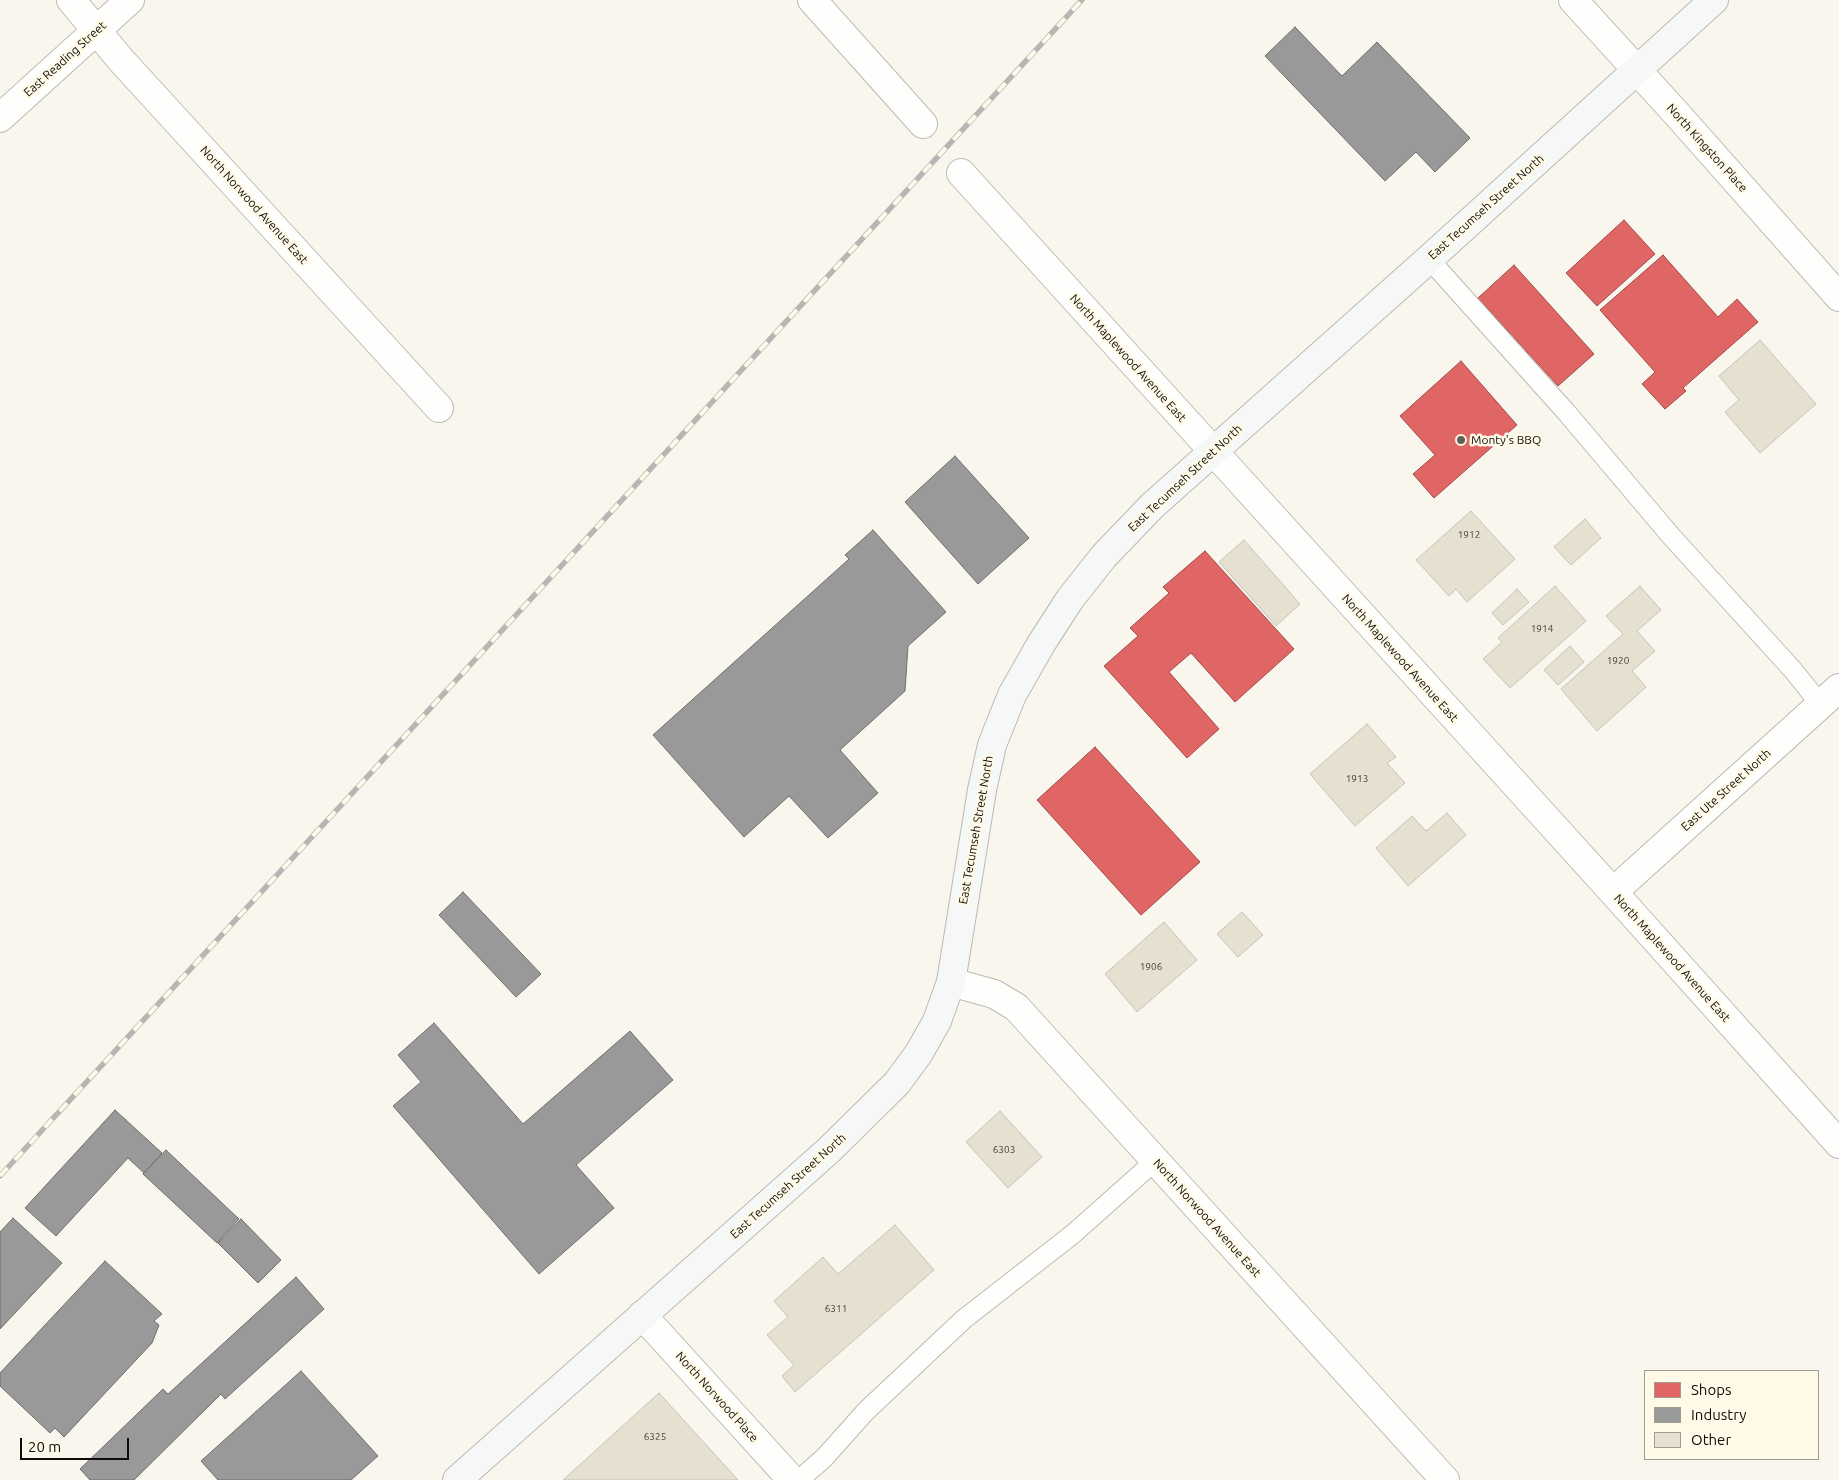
<!DOCTYPE html>
<style>
body{margin:0}
#map{position:relative;width:1839px;height:1480px;overflow:hidden;background:#f9f6ed;font-family:Ubuntu,sans-serif}
canvas{display:block}
.legend{position:absolute;left:1644px;top:1370px;width:175px;height:90px;box-sizing:border-box;background:#fff9e7;border:1px solid #9f9b8e;margin:0;padding:6px 9px;list-style:none;font-size:15px;color:#0f0d08}
.legend li{display:flex;align-items:center;gap:10px;height:25px}
.legend b{width:25px;border:1px solid #9f9b8e}
.scale{position:absolute;left:20px;top:1438px;width:109px;height:22px;box-sizing:border-box;border:2px solid #0f0d08;border-top:0;padding-left:6px;font-size:15px;line-height:18px;white-space:nowrap;color:#0f0d08;-webkit-text-stroke:4px #fff9e7;paint-order:stroke}
</style>
<div id="map">
<canvas width="1839" height="1480"></canvas>
<ul class="legend">
<li><b style="height:14px;background:#e06666"></b>Shops</li>
<li><b style="height:14px;background:#999"></b>Industry</li>
<li><b style="height:14px;background:#e5e0cf"></b>Other</li>
</ul>
<div class="scale">20 m</div>
</div>
<script>
const c = document.querySelector('canvas').getContext('2d');
c.lineJoin = 'round';
function fillPath(path, color) {
  c.fillStyle = color;
  c.fill(path, 'evenodd');
}
function shape(rows) {
  const path = new Path2D();
  for (const r of rows) {
    path.moveTo(r[0], r[1]);
    for (let i = 2; i < r.length; i += 2) path.lineTo(r[i], r[i + 1]);
  }
  return path;
}
function stroke(path, color, width, dash) {
  c.strokeStyle = color;
  c.lineWidth = width;
  c.lineCap = dash ? 'butt' : 'round';
  c.setLineDash(dash || []);
  c.stroke(path);
}
function write(font, color, halo, rows, align = 'center') {
  c.font = font + ' Ubuntu,sans-serif';
  c.lineWidth = 5;
  c.setLineDash([]);
  c.textBaseline = 'middle';
  c.strokeStyle = halo;
  c.fillStyle = color;
  for (const [text, x, y, turn = 0] of rows) {
    c.save();
    c.translate(x, y);
    c.rotate((+turn || 0) * Math.PI / 180);
    c.textAlign = isNaN(turn) ? turn : align;
    if (halo) c.strokeText(text, 0, 0);
    c.fillText(text, 0, 0);
    c.restore();
  }
}
const shops = shape([
 [1624,220,1655,254,1597,306,1566,273,1624,220],
 [1663,255,1718,317,1737,299,1758,322,1683,388,1686,391,1665,409,1642,384,1655,372,1600,310,1663,255],
 [1514,265,1594,354,1558,386,1478,298,1514,265],
 [1461,361,1517,425,1434,498,1413,474,1435,455,1400,416,1461,361],
 [1205,551,1294,649,1235,702,1191,653,1169,672,1219,729,1187,758,1104,666,1138,636,1130,628,1169,593,1163,587,1205,551],
 [1095,747,1200,862,1141,915,1037,800,1095,747]
]);
fillPath(shops, '#e06666');
stroke(shops, '#a14b4a', 1);
const industry = shape([
 [1295,27,1342,76,1377,42,1470,138,1435,172,1416,152,1385,181,1265,56,1295,27],
 [955,456,1029,538,978,584,905,502,955,456],
 [873,530,946,612,908,646,905,691,840,750,878,793,828,838,789,796,744,837,653,735,849,559,845,555,873,530],
 [463,892,541,974,516,997,439,915,463,892],
 [434,1023,523,1124,630,1031,673,1080,576,1165,614,1208,539,1274,393,1106,421,1082,398,1055,434,1023],
 [115,1110,162,1153,144,1173,128,1158,56,1236,25,1208,115,1110],
 [166,1150,239,1219,217,1243,143,1174,166,1150],
 [13,1218,62,1263,0,1329,0,1232,13,1218],
 [241,1219,281,1260,258,1283,218,1243,241,1219],
 [105,1261,162,1314,154,1321,159,1325,152,1343,64,1437,55,1428,50,1433,0,1386,0,1373,105,1261],
 [296,1277,324,1309,225,1399,221,1394,134,1480,90,1480,80,1469,163,1389,168,1394,296,1277],
 [301,1371,378,1456,351,1480,218,1480,201,1461,301,1371]
]);
fillPath(industry, '#999');
stroke(industry, '#706f6e', 1);
const building = shape([
 [1760,340,1816,404,1760,453,1725,412,1739,400,1719,376,1760,340],
 [1471,511,1515,559,1467,602,1456,589,1449,596,1416,560,1471,511],
 [1585,519,1601,538,1571,565,1554,547,1585,519],
 [1244,540,1300,604,1276,626,1219,562,1244,540],
 [1555,586,1586,621,1510,688,1483,659,1502,642,1498,638,1555,586],
 [1640,586,1661,610,1637,631,1655,651,1632,671,1646,687,1597,731,1561,689,1623,634,1606,616,1640,586],
 [1517,589,1529,602,1503,625,1492,613,1517,589],
 [1570,646,1584,662,1558,685,1544,670,1570,646],
 [1367,724,1396,757,1387,763,1405,783,1355,826,1310,774,1367,724],
 [1447,813,1466,835,1408,886,1376,848,1412,816,1426,831,1447,813],
 [1242,912,1263,935,1238,957,1217,934,1242,912],
 [1164,922,1197,960,1137,1012,1105,974,1164,922],
 [1000,1111,1042,1157,1008,1188,966,1142,1000,1111],
 [895,1225,934,1270,795,1392,782,1376,794,1365,767,1335,788,1317,774,1301,823,1257,838,1274,895,1225],
 [659,1393,738,1480,563,1480,659,1393]
]);
fillPath(building, '#e5e0cf');
stroke(building, '#c5c2bb', 1);
const lane = shape([
 [1429,259,1567,413,1671,536,1792,669,1821,705],
 [799,1480,824,1458,866,1411,964,1319,1073,1234,1155,1161]
]);
const street = shape([
 [71,0,121,60,439,408],
 [812,0,923,124],
 [1573,0,1676,113,1839,297],
 [0,118,130,0],
 [961,173,1613,892,1839,1144],
 [1613,892,1839,688],
 [951,982,994,994,1016,1007,1445,1480],
 [642,1315,792,1480]
]);
const secondary = shape([
 [457,1480,828,1151,897,1083,919,1053,937,1021,951,982,982,790,992,745,1012,695,1041,644,1070,599,1104,556,1152,506,1429,259,1714,0]
]);
stroke(lane, '#bcbab3', 21);
stroke(street, '#bcbab3', 30);
stroke(secondary, '#bcbab3', 30);
stroke(lane, '#fefefc', 19);
stroke(street, '#fefefc', 28);
stroke(secondary, '#f6f8f8', 28);
const rail = shape([
 [0,1176,1082,0]
]);
stroke(rail, '#b8b6b4', 5.5);
stroke(rail, '#fff9e7', 4, [11]);
for (const [x, y, r, color] of [
 [1461,440,5,"#615f58"]
]) {
  const dot = new Path2D();
  dot.arc(x, y, r, 0, 2 * Math.PI);
  c.fillStyle = color;
  c.fill(dot);
  stroke(dot, '#fff9e7', 2);
}
write('10px', '#44423a', null, [
 ["1912",1469,535],
 ["1914",1542,629],
 ["1920",1618,661],
 ["1913",1357,779],
 ["1906",1151,967],
 ["6303",1004,1150],
 ["6311",836,1309],
 ["6325",655,1437]
]);
write('12px', '#0f0d08', '#fff9e7', [
 ["East Reading Street",65,59,-42],
 ["North Kingston Place",1707,148,48],
 ["North Norwood Avenue East",254,205,48],
 ["East Tecumseh Street North",1486,207,-42],
 ["North Maplewood Avenue East",1128,358,48],
 ["East Tecumseh Street North",1185,478,-43],
 ["North Maplewood Avenue East",1400,658,48],
 ["East Ute Street North",1726,790,-42],
 ["East Tecumseh Street North",976,830,-80],
 ["North Maplewood Avenue East",1672,958,48],
 ["East Tecumseh Street North",788,1186,-42],
 ["North Norwood Avenue East",1207,1218,48],
 ["North Norwood Place",717,1397,48]
]);
write('12px', '#0f0d08', '#fff9e7', [
 ["Monty's BBQ",1471,440]
], 'left');
</script>
